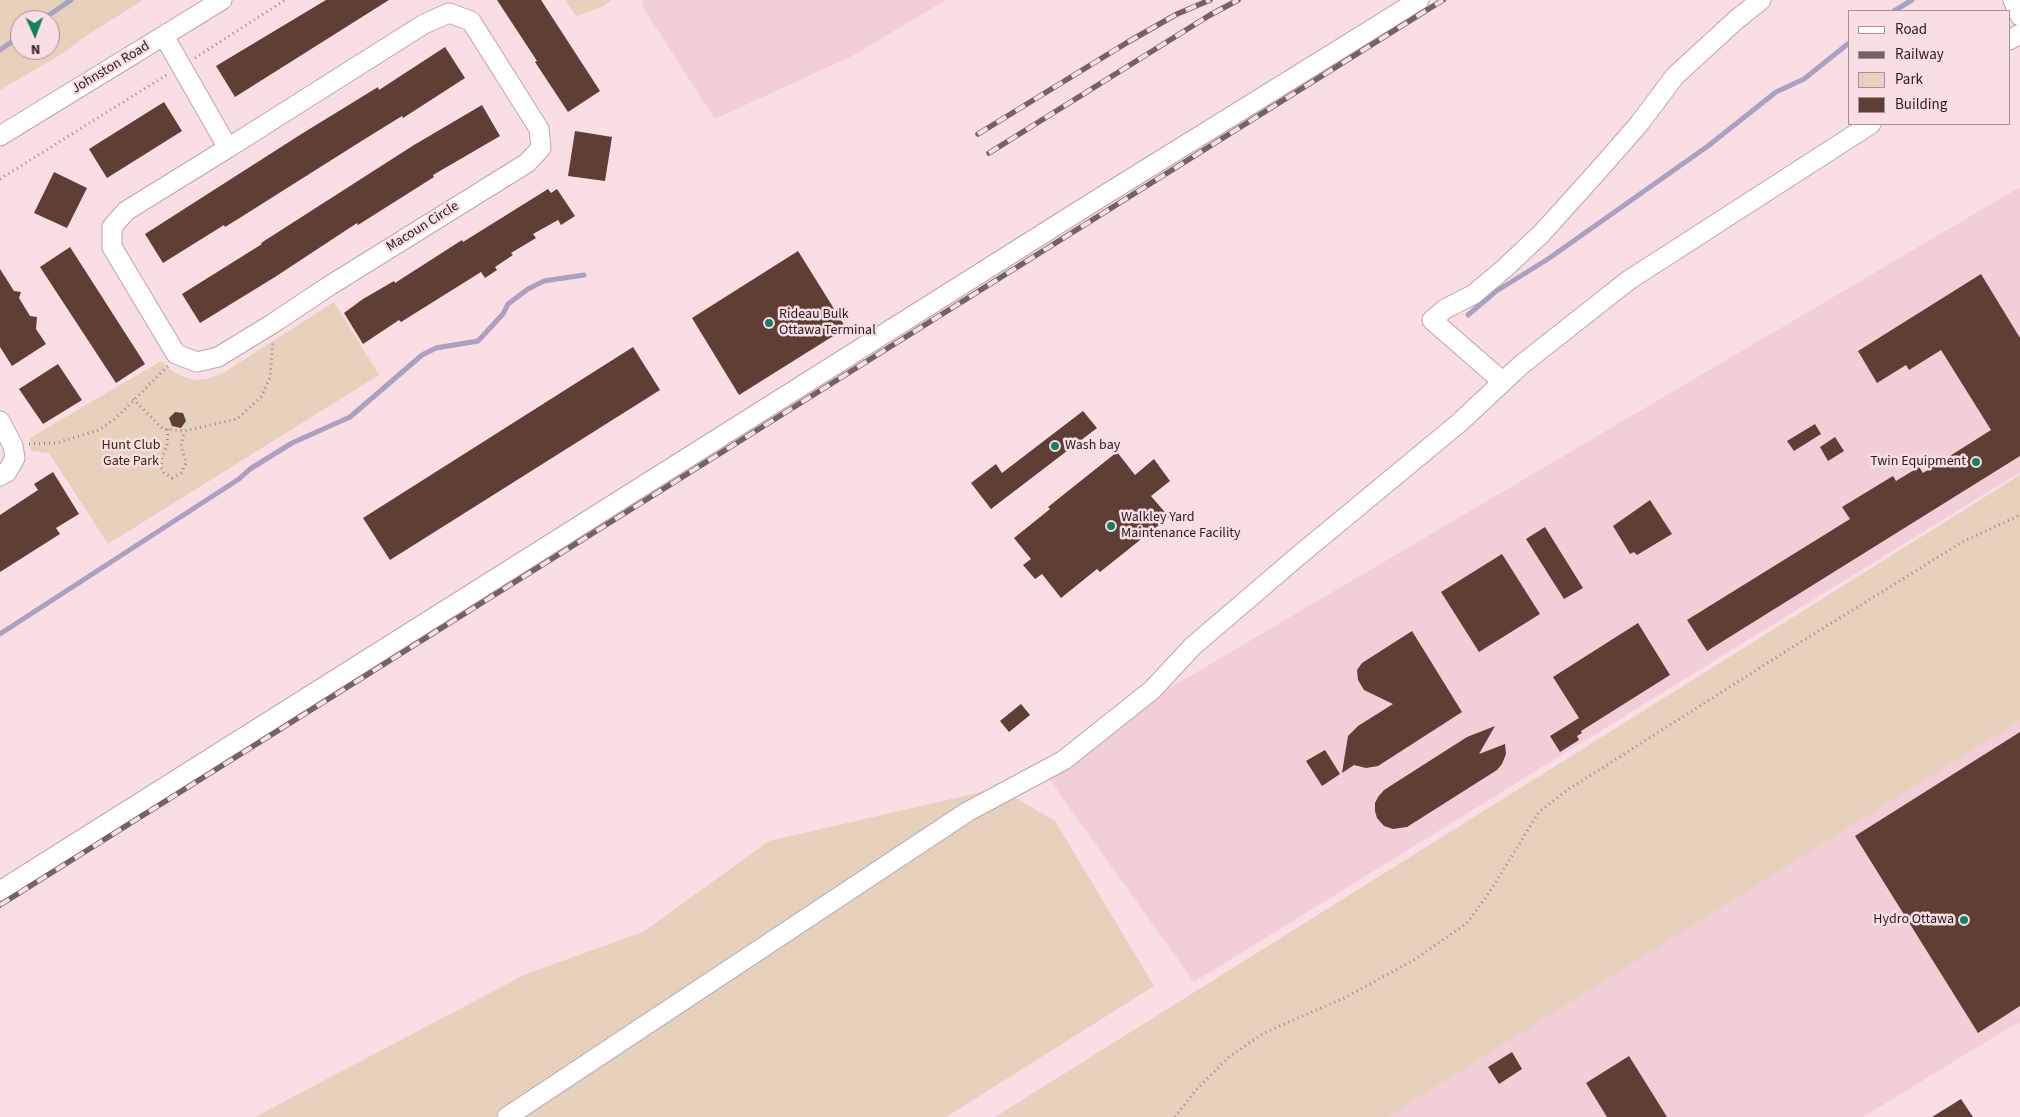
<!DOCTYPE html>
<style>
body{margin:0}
#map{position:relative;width:2020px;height:1117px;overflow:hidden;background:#f9dee3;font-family:"Source Sans 3",sans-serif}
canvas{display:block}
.legend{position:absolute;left:1848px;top:10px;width:162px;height:115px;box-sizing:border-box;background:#f9dee3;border:1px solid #a59195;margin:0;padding:6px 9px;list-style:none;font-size:15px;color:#271d20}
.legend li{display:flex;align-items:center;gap:10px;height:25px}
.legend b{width:25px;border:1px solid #a59195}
.north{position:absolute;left:10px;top:10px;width:50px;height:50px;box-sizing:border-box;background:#f9dee3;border:1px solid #a59195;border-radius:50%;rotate:178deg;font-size:14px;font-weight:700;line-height:20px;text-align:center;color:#271d20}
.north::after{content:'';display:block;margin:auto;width:18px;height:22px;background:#118260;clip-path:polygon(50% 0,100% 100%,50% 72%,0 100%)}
</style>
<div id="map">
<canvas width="2020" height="1117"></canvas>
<ul class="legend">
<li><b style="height:6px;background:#fff"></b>Road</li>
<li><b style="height:6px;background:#736366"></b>Railway</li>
<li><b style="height:14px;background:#e5d1bc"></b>Park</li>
<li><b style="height:14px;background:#5e3e35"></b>Building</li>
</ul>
<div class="north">N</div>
</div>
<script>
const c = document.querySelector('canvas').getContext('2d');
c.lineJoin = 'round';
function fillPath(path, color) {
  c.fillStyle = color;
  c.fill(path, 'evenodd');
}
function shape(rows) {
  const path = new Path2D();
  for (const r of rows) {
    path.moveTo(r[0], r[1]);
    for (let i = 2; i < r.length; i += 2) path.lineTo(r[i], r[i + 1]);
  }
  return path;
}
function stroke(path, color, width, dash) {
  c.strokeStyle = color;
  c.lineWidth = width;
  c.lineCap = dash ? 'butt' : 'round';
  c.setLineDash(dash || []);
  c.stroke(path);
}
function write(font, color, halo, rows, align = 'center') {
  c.font = font + ' "Source Sans 3",sans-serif';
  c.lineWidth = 5;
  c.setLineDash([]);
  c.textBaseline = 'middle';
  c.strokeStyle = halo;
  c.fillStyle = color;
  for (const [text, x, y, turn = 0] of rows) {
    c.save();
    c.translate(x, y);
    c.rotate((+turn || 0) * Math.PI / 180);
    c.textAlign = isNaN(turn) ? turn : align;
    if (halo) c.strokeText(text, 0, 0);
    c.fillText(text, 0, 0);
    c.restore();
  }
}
fillPath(shape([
 [642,0,946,0,852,56,715,119,644,9],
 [2020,187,2020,472,1194,982,1039,765],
 [2020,707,2020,1021,1863,1117,1372,1117]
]), '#f2cfd7');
fillPath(shape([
 [0,0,143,0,86,36,60,55,0,90],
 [20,20,50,20,50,50,20,50],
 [565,0,611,0,604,6,576,16],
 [334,302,379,375,108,544,49,453,31,451,30,438,161,361,172,371,182,376,194,380,208,379,223,373],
 [2020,475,2020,720,1387,1117,995,1117],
 [999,788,1055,821,1154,986,946,1117,255,1117,526,974,643,932,769,841]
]), '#e5d1bc');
stroke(shape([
 [1894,11,1912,0],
 [42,20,71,0],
 [0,50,20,36],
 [1468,315,1495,292,1548,259,1708,146,1776,92,1804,79,1849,43],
 [0,634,239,479,250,469,292,443,350,417,422,355,436,348,478,341,503,314,508,304,528,289,544,281,584,275]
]), '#aaa0c1', 5);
fillPath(shape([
 [326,0,389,0,235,97,216,66],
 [497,0,541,0,600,91,568,112,535,62,537,61],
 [445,47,465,78,403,118,402,116,360,142,238,219,225,227,224,225,163,263,145,234,303,133,378,87,379,90],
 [164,102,182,131,107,178,89,149],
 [482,105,500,136,433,175,434,177,358,225,357,223,275,277,200,323,182,294,262,244,261,243,414,145],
 [575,131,612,137,605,181,568,176],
 [54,172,87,188,67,228,34,213],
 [548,189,551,193,557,189,575,216,561,225,558,220,533,234,536,238,511,253,513,255,495,267,497,270,485,278,481,272,401,322,399,320,363,344,344,313,363,299,394,281,395,283,462,240,463,242],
 [70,247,145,364,116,383,40,267],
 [798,251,846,328,739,395,692,318],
 [0,269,14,291,21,292,19,298,30,316,37,317,36,329,46,344,12,366,0,347],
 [1981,274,2020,338,2020,456,1707,651,1687,620,1850,519,1842,507,1893,476,1896,481,1919,467,1923,473,1991,430,1941,350,1909,370,1906,365,1877,383,1858,351],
 [633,347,660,390,390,560,363,518],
 [58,364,82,400,43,424,19,389],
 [1083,411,1097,428,991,509,971,483,996,464,1002,473],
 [175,412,183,413,186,421,181,428,172,426,169,418],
 [1815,424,1821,434,1794,451,1787,441],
 [1835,437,1844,451,1828,461,1820,447],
 [1117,452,1135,475,1154,459,1170,481,1151,496,1169,517,1100,572,1097,569,1061,598,1042,574,1035,579,1023,565,1031,559,1014,538,1050,509,1048,507],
 [53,472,79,514,56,528,60,534,0,572,0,515,38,490,34,484],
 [1650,500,1672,534,1637,555,1634,552,1630,554,1613,526],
 [1545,527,1583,588,1564,599,1526,539],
 [1502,554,1540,614,1479,652,1441,592],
 [1638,623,1670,675,1581,731,1582,733,1577,736,1579,740,1560,752,1550,736,1579,718,1553,677],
 [1412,631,1462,712,1378,766,1366,768,1354,765,1342,773,1348,736,1358,726,1393,704,1364,690,1358,680,1357,670,1362,663],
 [1021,704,1030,715,1009,732,1000,721],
 [1495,726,1479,754,1505,744,1506,754,1502,764,1497,770,1407,827,1393,829,1384,826,1377,818,1375,811,1375,803,1378,797,1384,790,1467,737],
 [2020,732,2020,1006,1978,1033,1855,836],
 [1325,750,1340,774,1322,786,1306,761],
 [1512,1052,1522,1069,1499,1084,1488,1067],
 [1629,1056,1667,1117,1607,1117,1586,1083],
 [1961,1099,1973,1117,1932,1117]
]), '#5e3e35');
const minor = shape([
 [2013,0,2020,16],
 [164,36,228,148,126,211,112,227,112,247,176,354,197,362,218,357,272,324,329,286,527,163,541,148,539,129,471,21,449,13,424,24,228,148],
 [2009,40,2020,34],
 [0,136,222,0],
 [1503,382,1432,320,1445,309,1474,294,1505,268,1542,233,1597,172,1639,124,1675,76,1736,20,1761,0],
 [0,421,13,446,15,458,7,472,0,476],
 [0,891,1090,204,1419,0],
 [507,1117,967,812,1064,760,1152,690,1193,646,1297,557,1459,423,1521,365,1629,280,1871,124]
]);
stroke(minor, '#bea4aa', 21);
stroke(shape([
 [195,58,285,0],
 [0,179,168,74],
 [133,399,163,429,184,431,237,419,261,397,270,378,273,342],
 [168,429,167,446,162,457,161,467,164,473,172,478,181,473,186,463,181,446,184,431],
 [29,444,56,443,99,430,116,418,168,366],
 [1175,1117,1195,1091,1230,1056,1266,1032,1344,998,1414,960,1467,923,1489,893,1539,812,1569,789,1788,650,1964,541,2020,515]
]), '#988589', 3, [1, 4]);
stroke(minor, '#fff', 19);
const rail = shape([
 [978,134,1128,42,1177,14,1210,0],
 [989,153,1210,15,1238,0],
 [0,905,1443,0]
]);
stroke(rail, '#736366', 5.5);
stroke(rail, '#f9dee3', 4, [11]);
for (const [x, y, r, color] of [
 [769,323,5,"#118260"],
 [1055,446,5,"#118260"],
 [1976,462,5,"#118260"],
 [1111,526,5,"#118260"],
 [1964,920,5,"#118260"]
]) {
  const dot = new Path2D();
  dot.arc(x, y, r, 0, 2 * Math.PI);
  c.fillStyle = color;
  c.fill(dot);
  stroke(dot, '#f9dee3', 2);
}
write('14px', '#271d20', '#f9dee3', [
 ["Johnston Road",111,68,-31],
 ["Macoun Circle",423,227,-32]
]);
write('14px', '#271d20', '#f9dee3', [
 ["Rideau Bulk",779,315],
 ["Ottawa Terminal",779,331],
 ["Wash bay",1065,446],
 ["Twin Equipment",1966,462,"right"],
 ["Walkley Yard",1121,518],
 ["Maintenance Facility",1121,534],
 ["Hydro Ottawa",1954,920,"right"]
], 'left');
write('14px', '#432905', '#f9dee3', [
 ["Hunt Club",131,446],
 ["Gate Park",131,462]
]);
</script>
